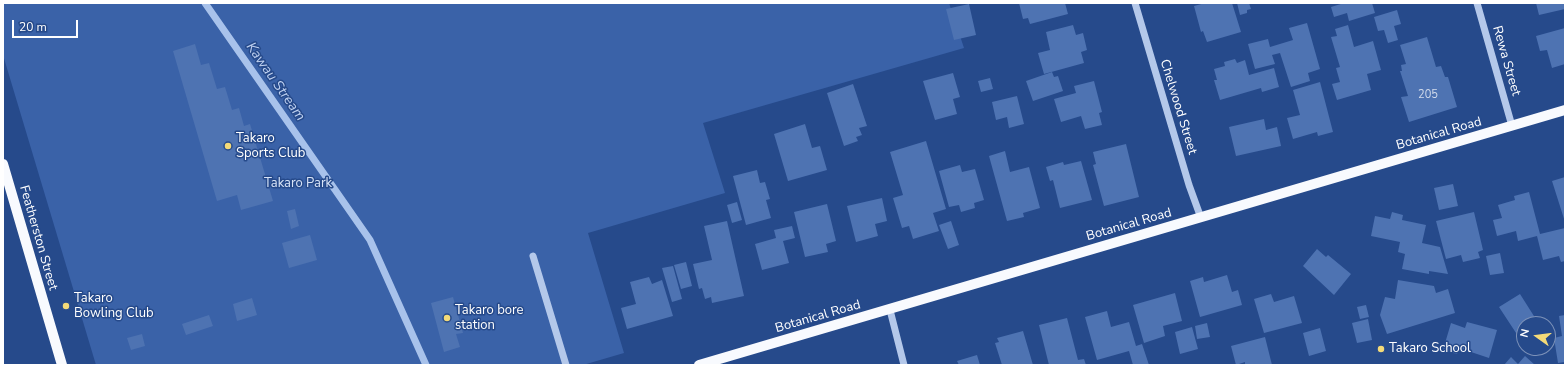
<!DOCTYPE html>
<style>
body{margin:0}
#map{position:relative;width:1568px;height:368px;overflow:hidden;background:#264a8b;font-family:"Nunito Sans",sans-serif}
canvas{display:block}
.frame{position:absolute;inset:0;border:4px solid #fff;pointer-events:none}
.north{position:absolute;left:1516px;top:316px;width:40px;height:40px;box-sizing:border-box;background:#264a8b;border:1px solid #7d92b9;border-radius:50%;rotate:284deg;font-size:11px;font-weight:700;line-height:16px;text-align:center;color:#fff}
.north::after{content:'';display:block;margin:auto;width:14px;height:18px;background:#f4da78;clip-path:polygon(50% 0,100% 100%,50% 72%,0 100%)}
.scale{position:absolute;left:12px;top:20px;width:66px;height:18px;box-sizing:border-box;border:2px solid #fff;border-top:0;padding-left:5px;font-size:12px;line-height:14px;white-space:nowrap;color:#fff;-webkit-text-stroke:3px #264a8b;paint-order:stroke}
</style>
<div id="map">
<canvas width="1568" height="368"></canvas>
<div class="frame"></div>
<div class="north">N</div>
<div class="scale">20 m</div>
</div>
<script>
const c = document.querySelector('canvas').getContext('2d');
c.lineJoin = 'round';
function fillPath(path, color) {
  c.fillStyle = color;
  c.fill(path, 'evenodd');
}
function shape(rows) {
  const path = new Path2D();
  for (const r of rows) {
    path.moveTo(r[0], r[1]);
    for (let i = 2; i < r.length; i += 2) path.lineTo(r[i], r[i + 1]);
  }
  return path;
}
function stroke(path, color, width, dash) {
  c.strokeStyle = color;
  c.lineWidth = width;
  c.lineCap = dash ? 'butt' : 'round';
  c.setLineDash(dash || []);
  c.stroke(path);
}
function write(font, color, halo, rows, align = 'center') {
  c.font = font + ' "Nunito Sans",sans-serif';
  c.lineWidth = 3;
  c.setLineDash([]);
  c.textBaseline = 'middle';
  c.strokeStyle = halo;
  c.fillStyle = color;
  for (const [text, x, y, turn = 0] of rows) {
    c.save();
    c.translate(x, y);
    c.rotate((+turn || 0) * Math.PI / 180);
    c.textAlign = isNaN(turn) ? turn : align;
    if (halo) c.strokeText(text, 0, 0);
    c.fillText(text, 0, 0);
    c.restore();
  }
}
fillPath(shape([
 [3,3,949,3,964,48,703,123,725,193,588,233,624,353,583,365,96,365,3,55]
]), '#3a62a8');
stroke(shape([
 [205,3,370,240,426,365]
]), '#a8c2eb', 7);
fillPath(shape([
 [1019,3,1065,3,1068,14,1030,24,1028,18,1023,19],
 [1205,3,1232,3,1241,32,1207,42,1203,31,1201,32,1194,6],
 [1237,3,1249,3,1251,9,1247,10,1247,13,1240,15],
 [1344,3,1372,3,1375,13,1349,21,1347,13,1334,17,1331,7],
 [1536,3,1565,3,1565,9,1539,15],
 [969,4,976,35,954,40,946,9],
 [1397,10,1401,24,1394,26,1398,40,1388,43,1384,30,1378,31,1374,17],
 [1307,23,1320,69,1308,73,1310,81,1291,87,1280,53,1272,55,1275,64,1255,69,1248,44,1268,39,1270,47,1293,40,1289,28],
 [1073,25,1076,35,1083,33,1087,50,1081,52,1084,63,1044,74,1038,53,1050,50,1046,32],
 [1348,25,1354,47,1373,41,1381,70,1367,74,1371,90,1337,100,1332,84,1340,82,1336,68,1340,67,1331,37,1337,36,1335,29],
 [1565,28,1565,64,1552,68,1547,50,1540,51,1536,36],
 [1427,37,1436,67,1441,66,1445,77,1448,77,1457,107,1409,122,1401,97,1408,96,1400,71,1402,71,1401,65,1406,64,1400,45],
 [195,44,201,65,209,63,217,89,225,87,232,110,239,108,244,126,250,124,273,201,241,210,237,195,217,201,173,51],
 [1235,59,1237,63,1245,60,1249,75,1274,68,1279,87,1262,92,1261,88,1220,100,1214,80,1217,80,1214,69,1225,66,1224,62],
 [1052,72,1054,77,1058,76,1063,91,1033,101,1026,81],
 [953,73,960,97,953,99,957,114,935,120,923,81],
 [990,78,993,89,981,92,978,81],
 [1094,81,1102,112,1099,113,1102,125,1085,129,1081,116,1061,122,1054,99,1076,93,1074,86],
 [1320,82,1333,132,1318,136,1317,132,1293,139,1287,118,1300,115,1293,90],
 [853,84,867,126,859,128,862,135,856,137,858,141,844,146,827,93],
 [1017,96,1024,124,1009,128,1007,117,996,120,992,102],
 [1264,119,1266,130,1277,127,1281,146,1236,156,1229,127],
 [805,124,812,148,820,146,827,170,788,181,774,134],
 [926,141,946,209,933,213,939,231,913,239,909,226,902,228,893,198,903,195,890,152],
 [1126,144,1139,197,1104,206,1093,165,1096,164,1093,152],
 [1005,151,1010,172,1029,167,1040,208,1023,213,1024,217,1007,221,989,156],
 [1081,161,1092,200,1060,208,1053,180,1050,181,1046,167,1063,162,1064,165],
 [960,165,962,172,975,169,984,200,974,203,975,208,961,212,959,205,949,207,939,171],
 [757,170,760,183,765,182,770,199,766,200,771,218,746,225,733,176],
 [1565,177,1565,222,1552,181],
 [1453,184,1458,206,1439,210,1434,188],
 [1529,192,1540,234,1565,228,1565,261,1561,262,1559,256,1543,260,1537,236,1518,241,1516,231,1497,236,1493,220,1502,218,1498,205,1515,200,1514,196],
 [882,198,887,221,875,224,878,236,856,242,847,206],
 [737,202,742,220,732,223,727,205],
 [827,204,836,241,826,244,828,252,805,257,794,212],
 [295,209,299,226,291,229,287,211],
 [1392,212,1403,215,1402,220,1426,225,1422,243,1440,247,1448,274,1429,271,1429,274,1402,269,1405,254,1398,252,1400,242,1371,236,1375,216,1390,219],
 [1474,212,1483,250,1478,252,1480,258,1463,262,1461,255,1446,259,1436,221],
 [727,221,744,296,712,303,711,297,705,299,702,288,699,289,693,264,712,260,704,226],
 [951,221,959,245,948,249,939,225],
 [792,226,795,238,783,241,789,263,762,270,755,244,776,238,774,230],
 [310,235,317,260,289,268,282,243],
 [1317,249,1326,257,1328,255,1351,274,1334,295,1303,266],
 [1500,253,1504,273,1490,275,1486,256],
 [686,262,692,286,681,289,674,265],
 [673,266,682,299,672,302,662,268],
 [1227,275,1232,292,1238,290,1242,305,1200,317,1190,281,1203,277,1204,282],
 [649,277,652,284,662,280,673,316,627,329,621,308,636,304,630,282],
 [1398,280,1434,286,1436,293,1448,289,1455,313,1387,334,1380,315,1385,297,1395,299],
 [1175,293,1182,321,1163,326,1165,336,1144,343,1133,305],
 [1271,294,1274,302,1294,296,1302,323,1264,333,1254,299],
 [1520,294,1539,324,1524,324,1524,331,1518,336,1499,307],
 [453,297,463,333,456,334,460,347,444,352,431,303],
 [252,298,257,315,237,321,233,304],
 [1366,305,1369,317,1360,319,1357,307],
 [1107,311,1111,327,1129,322,1136,346,1142,344,1149,365,1133,365,1129,351,1097,360,1085,317],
 [209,315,213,326,186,335,182,324],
 [1565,315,1565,362,1558,363,1554,338,1562,336,1559,316],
 [1067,318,1078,360,1084,359,1086,365,1049,365,1039,325],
 [1368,319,1372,340,1357,343,1352,323],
 [1467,322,1497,330,1489,358,1459,348,1457,354,1443,350,1451,323,1465,328],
 [1207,323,1210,337,1197,339,1195,326],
 [1192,327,1198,349,1180,354,1175,332],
 [1320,328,1326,351,1309,356,1303,333],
 [1023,331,1033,365,1002,365,995,343,999,342,997,338],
 [142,334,145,346,131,350,127,338],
 [1265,337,1272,365,1245,365,1245,362,1236,365,1231,346],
 [977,355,980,365,959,365,957,361],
 [1525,356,1535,365,1504,365,1511,357,1518,364]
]), '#4e73b2');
stroke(shape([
 [1135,3,1189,185,1201,218],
 [1477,3,1512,126],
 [533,256,566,365],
 [890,310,904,365]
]), '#b4c8ea', 7);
stroke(shape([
 [3,164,62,365],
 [699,365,1565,110]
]), '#f8fafe', 10);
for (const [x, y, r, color] of [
 [228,146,4,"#f4da78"],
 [66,306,4,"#f4da78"],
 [447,318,4,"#f4da78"],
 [1381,349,4,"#f4da78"]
]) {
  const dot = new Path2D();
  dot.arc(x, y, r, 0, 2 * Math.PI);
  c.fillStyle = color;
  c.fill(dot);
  stroke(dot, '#264a8b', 1.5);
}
write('11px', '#d3dcec', null, [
 ["205",1428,95]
]);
write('13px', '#fff', '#264a8b', [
 ["Rewa Street",1506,61,74],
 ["Chelwood Street",1178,107,73],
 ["Botanical Road",1439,134,-16],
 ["Botanical Road",1129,225,-16],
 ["Featherston Street",38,238,74],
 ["Botanical Road",818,317,-16]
]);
write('13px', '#fff', '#264a8b', [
 ["Takaro",236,139],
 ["Sports Club",236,154],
 ["Takaro",74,299],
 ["Bowling Club",74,314],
 ["Takaro bore",455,311],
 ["station",455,326],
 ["Takaro School",1389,349]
], 'left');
write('13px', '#d8e4f8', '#264a8b', [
 ["Takaro Park",298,184]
]);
write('italic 14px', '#c0d2f1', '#264a8b', [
 ["Kawau Stream",275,82,55]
]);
</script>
